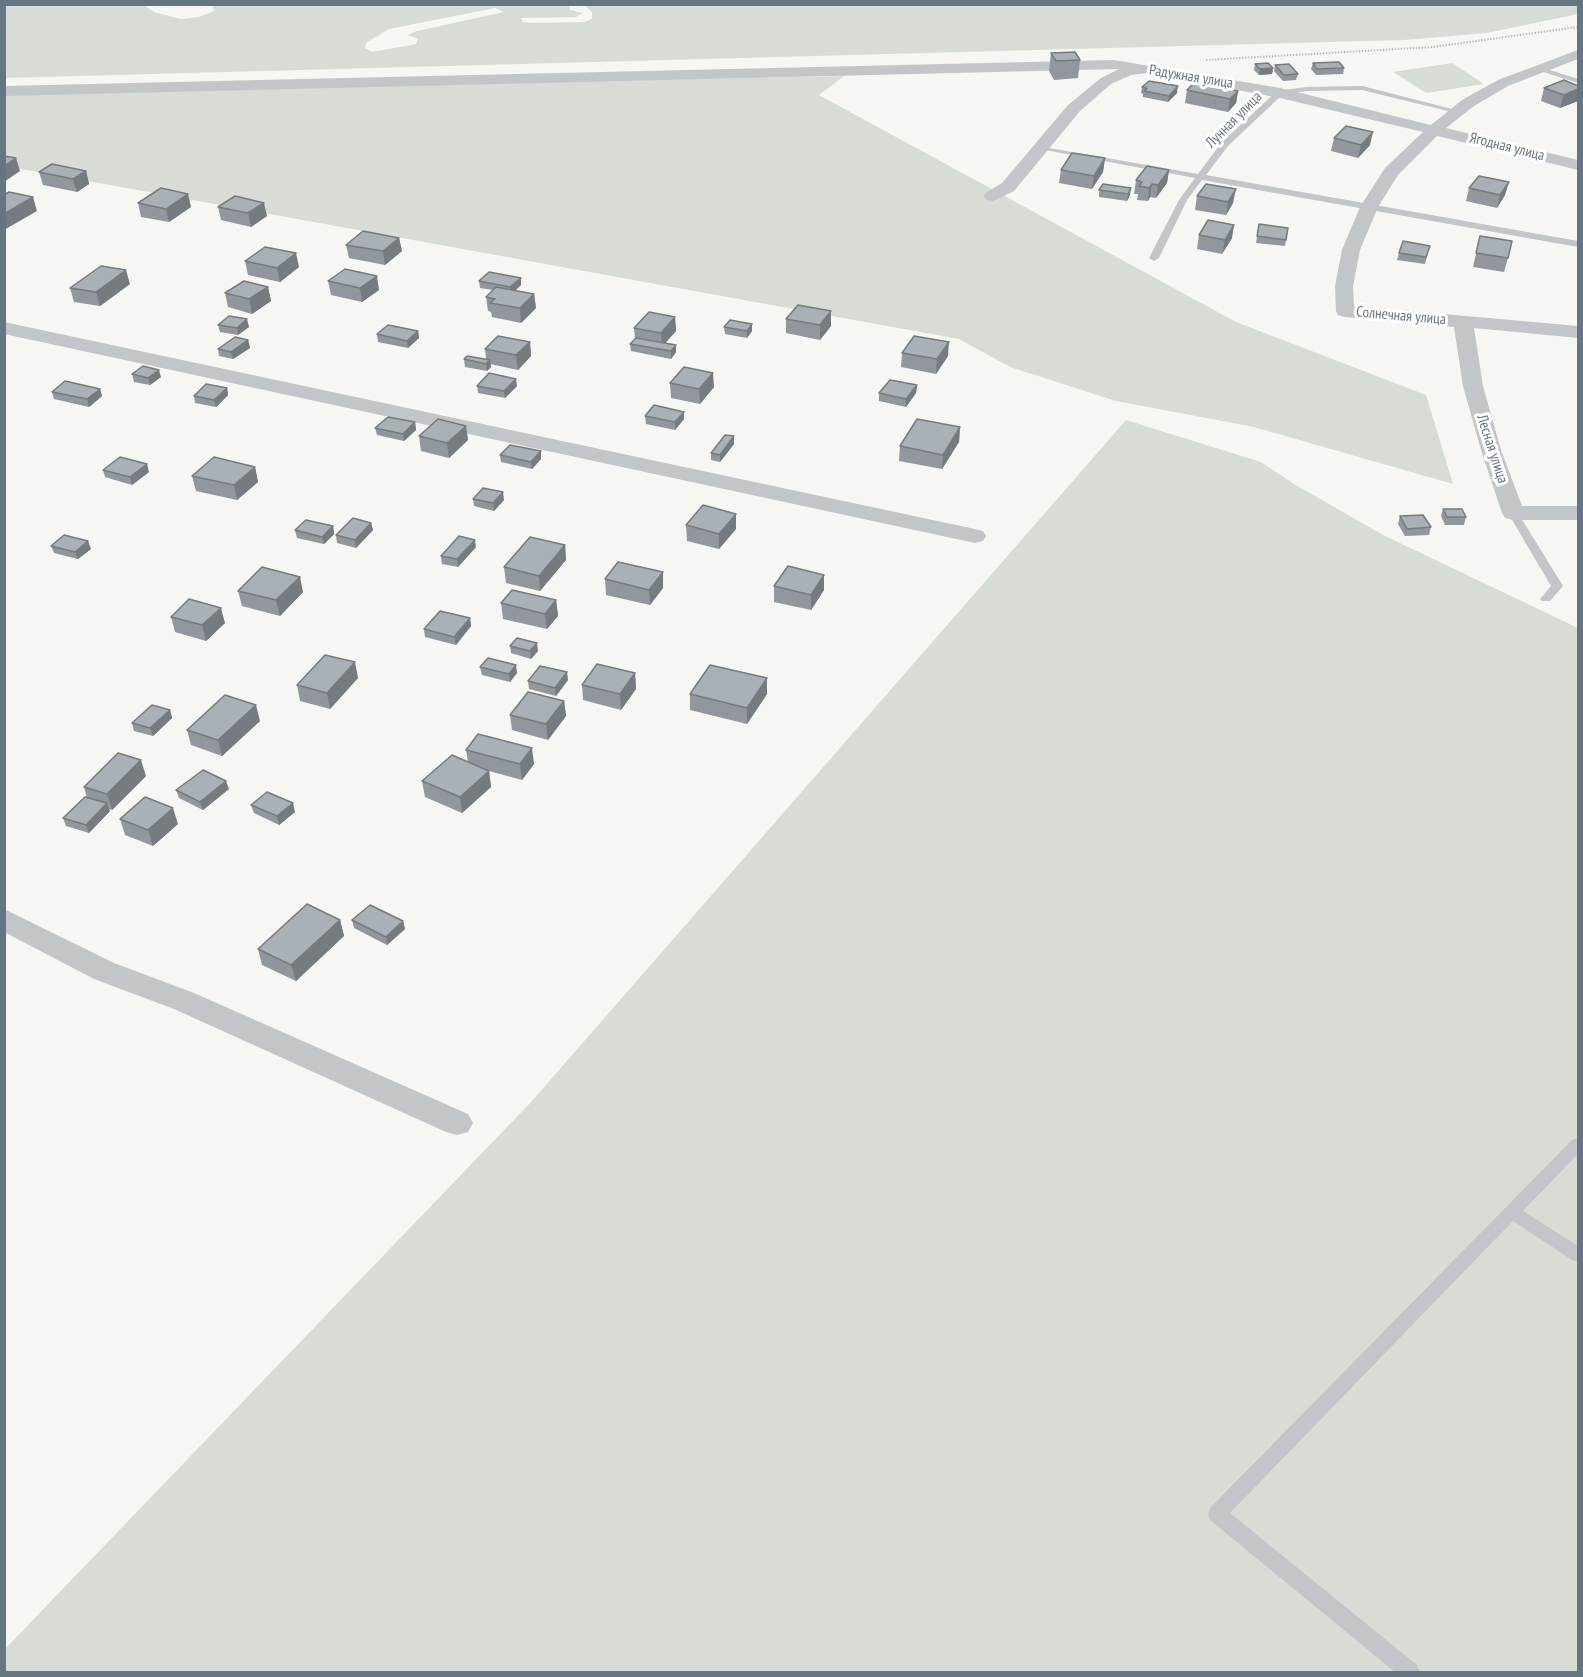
<!DOCTYPE html>
<meta charset="utf-8">
<style>
body{margin:0}
#map{position:relative;width:1583px;height:1677px;overflow:hidden;background:#f6f6f3;font-family:"PT Sans Narrow",sans-serif}
canvas{display:block}
.frame{position:absolute;inset:0;border:6px solid #667584;pointer-events:none}
</style>
<div id="map">
<canvas width="1583" height="1677"></canvas>
<div class="frame"></div>
</div>
<script>
const c = document.querySelector('canvas').getContext('2d');
c.lineJoin = 'round';
function fillPath(path, color) {
  c.fillStyle = color;
  c.fill(path, 'evenodd');
}
function shape(rows) {
  const path = new Path2D();
  for (const r of rows) {
    path.moveTo(r[0], r[1]);
    for (let i = 2; i < r.length; i += 2) path.lineTo(r[i], r[i + 1]);
  }
  return path;
}
function stroke(path, color, width, dash) {
  c.strokeStyle = color;
  c.lineWidth = width;
  c.lineCap = dash ? 'butt' : 'round';
  c.setLineDash(dash || []);
  c.stroke(path);
}
function write(font, color, halo, rows, align = 'center') {
  c.font = font + ' "PT Sans Narrow",sans-serif';
  c.lineWidth = 6;
  c.setLineDash([]);
  c.textBaseline = 'middle';
  c.strokeStyle = halo;
  c.fillStyle = color;
  for (const [text, x, y, turn = 0] of rows) {
    c.save();
    c.translate(x, y);
    c.rotate((+turn || 0) * Math.PI / 180);
    c.textAlign = isNaN(turn) ? turn : align;
    if (halo) c.strokeText(text, 0, 0);
    c.fillText(text, 0, 0);
    c.restore();
  }
}
fillPath(shape([
 [212,4,570,4,570,10,583,13,576,17,521,18,523,22,531,23,585,22,592,19,592,12,583,4,1578,4,1578,14,1487,33,1404,40,5,78,5,5,144,5,154,12,181,19,199,17,214,11],
 [495,8,504,12,417,31,407,35,418,39,416,44,378,51,372,52,365,48,366,43,389,29],
 [1452,63,1484,84,1426,93,1393,72],
 [844,76,819,95,1236,322,1426,395,1453,484,1254,427,1116,401,1010,367,959,339,5,166,4,93],
 [1126,420,1261,462,1294,484,1383,535,1578,628,1578,1672,5,1672,4,1650,532,1101]
]), '#d7ddd4');
stroke(shape([
 [1206,60,1433,47,1578,27]
]), '#bcbec0', 2, [1.5, 1.5]);
fillPath(shape([
 [1537,66,1578,79,1578,83,1537,70,1537,66],
 [1362,86,1460,111,1456,113,1362,90,1306,91,1282,95,1228,146,1206,175,1578,241,1578,247,1202,180,1187,200,1159,258,1154,261,1149,258,1179,200,1195,178,1034,148,1038,146,1198,174,1222,142,1277,91,1306,87,1362,86],
 [1513,510,1518,513,1563,586,1550,601,1542,601,1540,599,1551,586,1508,513,1513,510],
 [1578,1138,1578,1154,1523,1211,1578,1246,1578,1262,1572,1260,1513,1221,1230,1513,1417,1665,1420,1672,1395,1672,1210,1520,1208,1514,1210,1508,1572,1140,1578,1138]
]), '#c2c6c9');
fillPath(shape([
 [1578,50,1578,59,1508,86,1474,106,1446,128,1578,160,1578,170,1437,136,1398,175,1378,207,1360,250,1353,286,1354,306,1578,326,1578,338,1474,328,1483,386,1501,450,1522,506,1578,506,1578,520,1513,520,1505,518,1502,513,1481,450,1463,386,1454,327,1345,317,1338,315,1336,311,1335,286,1342,250,1360,207,1385,168,1423,132,1280,98,1147,73,1131,75,1111,84,1080,111,1014,191,993,201,987,200,984,196,987,192,1002,183,1068,105,1101,78,1119,69,4,96,4,86,1114,60,1280,88,1431,125,1462,100,1498,80,1578,50],
 [4,322,975,529,983,531,986,536,983,541,975,543,4,334,4,322],
 [4,909,114,963,194,993,468,1114,473,1123,468,1132,457,1135,446,1132,174,1009,94,979,4,932,4,909]
]), '#c2c6c9');
fillPath(shape([
 [1051,53,1080,60,1078,78,1054,80,1049,71],
 [1313,63,1344,68,1343,74,1316,75,1311,69],
 [1255,64,1273,68,1272,74,1259,75,1254,70],
 [1275,65,1298,74,1296,80,1283,81,1274,71],
 [1578,86,1578,101,1560,108,1541,101,1544,88],
 [1142,87,1177,93,1168,102,1143,97,1143,94,1141,93],
 [1187,90,1238,91,1236,103,1228,112,1185,103],
 [1334,138,1370,145,1358,158,1331,151],
 [1105,158,1103,172,1092,189,1059,183,1061,170],
 [1169,170,1167,183,1156,198,1150,197,1148,201,1137,200,1138,194,1134,194,1136,180],
 [86,171,89,184,77,192,43,185,39,172],
 [1469,188,1505,195,1497,208,1466,201],
 [1099,190,1130,195,1127,201,1099,197],
 [1197,196,1233,203,1226,215,1195,210],
 [138,203,191,207,169,222,141,217],
 [218,207,267,216,251,227,221,220],
 [1259,224,1288,228,1285,246,1256,243],
 [1199,235,1232,238,1222,254,1197,249],
 [1480,236,1508,258,1504,272,1473,267],
 [399,238,402,251,385,265,349,258,346,245],
 [1399,253,1428,253,1425,264,1397,260],
 [245,261,299,267,280,282,248,275],
 [328,281,379,290,362,302,331,295],
 [479,281,521,285,515,291,534,294,536,308,521,323,492,317,491,312,488,311,486,297,493,290,480,288],
 [130,284,100,306,74,302,70,288],
 [268,287,271,301,252,314,228,307,225,293],
 [675,317,676,331,665,343,676,345,676,352,671,359,631,351,630,344,635,339,634,328],
 [786,319,831,326,820,340,786,333],
 [218,325,249,327,238,335,220,332],
 [724,327,752,331,747,338,725,334],
 [418,331,419,338,408,348,378,342,377,334],
 [248,340,250,348,233,359,219,356,218,349],
 [530,342,531,356,518,370,490,364,491,367,487,371,465,367,464,359,486,359,485,349],
 [902,353,948,356,936,374,901,367],
 [132,374,161,377,150,385,134,382],
 [670,383,714,387,700,404,671,398],
 [917,385,916,393,906,407,879,401,879,393],
 [477,386,517,386,505,398,478,393],
 [227,388,228,395,216,407,195,403,194,396],
 [100,389,102,396,89,407,54,399,52,392],
 [684,412,684,419,675,430,646,424,645,416],
 [415,422,416,430,404,441,377,435,375,428],
 [466,426,468,440,449,458,421,451,419,436],
 [960,427,959,442,942,469,899,461,900,446],
 [734,436,734,444,720,462,711,460,711,453],
 [500,455,541,459,532,469,501,462],
 [255,467,258,482,237,500,196,491,192,476],
 [103,470,149,472,132,485,105,477],
 [473,499,504,500,494,511,474,506],
 [1443,509,1466,517,1464,525,1445,525,1441,516],
 [1400,516,1431,527,1429,535,1405,536,1398,524],
 [371,523,373,530,356,548,337,543,336,535],
 [686,525,736,529,719,549,687,541],
 [333,526,334,534,324,544,297,538,295,530],
 [565,545,566,560,540,591,506,583,504,567],
 [51,546,91,549,78,559,54,553],
 [476,547,458,567,442,564,441,556],
 [663,572,663,588,650,605,606,595,605,579],
 [824,575,824,590,811,610,774,602,774,586],
 [238,591,303,592,280,616,242,606],
 [556,600,558,616,547,629,503,619,501,603],
 [171,617,225,623,206,641,175,632],
 [470,618,471,626,456,645,425,637,424,629],
 [510,646,538,651,531,659,511,653],
 [480,667,517,673,510,682,482,675],
 [635,673,636,689,621,710,583,700,582,685],
 [358,678,330,709,300,701,297,685],
 [767,678,767,694,747,724,690,710,690,694],
 [568,680,556,696,529,689,528,681],
 [564,701,566,716,548,740,512,730,510,715],
 [170,710,172,718,153,736,134,731,132,723],
 [260,721,222,756,191,745,187,730],
 [466,750,534,764,522,780,489,771,491,787,462,813,425,797,422,781,468,762],
 [146,776,112,810,109,809,110,811,89,833,66,826,63,818,87,798,84,787],
 [229,789,203,810,179,798,176,790],
 [251,805,295,812,279,825,254,813],
 [120,819,178,824,153,846,125,835],
 [340,920,344,936,296,981,262,965,258,949],
 [352,920,403,921,405,929,387,945,354,928]
]), '#91979d');
fillPath(shape([
 [1273,68,1272,74,1259,75,1260,69],
 [1178,86,1177,93,1168,102,1169,96],
 [1578,89,1578,101,1560,108,1564,95],
 [1238,91,1236,103,1228,112,1230,99],
 [1373,132,1370,145,1358,158,1361,145],
 [16,158,20,171,4,182,4,166],
 [1105,158,1103,172,1092,189,1094,176],
 [1169,170,1167,183,1156,198,1158,185],
 [86,171,89,184,77,192,73,179],
 [1509,182,1505,195,1497,208,1500,195],
 [1152,184,1150,197,1148,201,1149,188],
 [1131,188,1130,195,1127,201,1128,194],
 [1236,189,1233,203,1226,215,1228,202],
 [188,194,191,207,169,222,166,209],
 [33,197,37,211,4,230,4,214],
 [264,203,267,216,251,227,248,213],
 [1234,225,1232,238,1222,254,1225,240],
 [399,238,402,251,385,265,383,251],
 [296,253,299,267,280,282,277,268],
 [126,270,130,284,100,306,96,292],
 [377,276,379,290,362,302,360,288],
 [521,278,521,285,511,294,510,287],
 [268,287,271,301,252,314,249,299],
 [534,294,536,308,521,323,520,308],
 [831,311,831,326,820,340,820,325],
 [675,317,676,331,662,347,661,333],
 [247,319,249,327,238,335,237,328],
 [752,324,752,331,747,338,747,331],
 [418,331,419,338,408,348,407,341],
 [248,340,250,348,233,359,231,352],
 [530,342,531,356,518,370,516,355],
 [949,342,948,356,936,374,937,359],
 [676,345,676,352,671,359,671,351],
 [490,360,491,367,487,371,486,364],
 [159,370,161,377,150,385,148,378],
 [713,373,714,387,700,404,699,389],
 [516,379,517,386,505,398,504,391],
 [917,385,916,393,906,407,906,399],
 [227,388,228,395,216,407,214,400],
 [100,389,102,396,89,407,87,399],
 [684,412,684,419,675,430,675,422],
 [415,422,416,430,404,441,403,434],
 [466,426,468,440,449,458,447,443],
 [960,427,959,442,942,469,943,455],
 [734,436,734,444,720,462,720,455],
 [541,451,541,459,532,469,531,462],
 [147,464,149,472,132,485,130,477],
 [255,467,258,482,237,500,234,485],
 [503,492,504,500,494,511,493,503],
 [736,514,736,529,719,549,719,534],
 [371,523,373,530,356,548,355,540],
 [333,526,334,534,324,544,322,537],
 [475,540,476,547,458,567,457,559],
 [88,541,91,549,78,559,75,552],
 [565,545,566,560,540,591,539,576],
 [663,572,663,588,650,605,649,590],
 [824,575,824,590,811,610,811,595],
 [300,577,303,592,280,616,276,600],
 [556,600,558,616,547,629,545,614],
 [221,608,225,623,206,641,202,625],
 [470,618,471,626,456,645,454,637],
 [537,643,538,651,531,659,530,651],
 [355,662,358,678,330,709,327,693],
 [516,665,517,673,510,682,509,674],
 [567,672,568,680,556,696,555,688],
 [635,673,636,689,621,710,620,694],
 [767,678,767,694,747,724,747,708],
 [564,701,566,716,548,740,546,724],
 [256,705,260,721,222,756,218,740],
 [170,710,172,718,153,736,150,728],
 [532,748,534,764,522,780,520,764],
 [141,760,146,776,112,810,107,794],
 [489,771,491,787,462,813,460,797],
 [226,781,229,789,203,810,200,802],
 [107,803,110,811,89,833,86,825],
 [293,803,295,812,279,825,277,816],
 [173,808,178,824,153,846,148,830],
 [340,920,344,936,296,981,291,965],
 [403,921,405,929,387,945,386,937]
]), '#767b7f');
const building = shape([
 [1075,52,1080,60,1056,61,1051,53,1075,52],
 [1339,62,1344,68,1317,69,1313,63,1339,62],
 [1268,63,1273,68,1260,69,1255,64,1268,63],
 [1289,64,1298,74,1284,75,1275,65,1289,64],
 [1564,80,1578,86,1578,89,1564,95,1544,88,1564,80],
 [1149,81,1178,86,1169,96,1144,91,1147,88,1142,87,1149,81],
 [1195,82,1238,91,1230,99,1187,90,1195,82],
 [1346,126,1373,132,1361,145,1334,138,1346,126],
 [1072,153,1105,158,1094,176,1061,170,1072,153],
 [4,156,16,158,4,166,4,156],
 [52,164,86,171,73,179,39,172,52,164],
 [1147,166,1169,170,1158,185,1152,184,1149,188,1139,186,1142,182,1136,180,1147,166],
 [1479,176,1509,182,1500,195,1469,188,1479,176],
 [1103,184,1131,188,1128,194,1099,190,1103,184],
 [1206,184,1236,189,1228,202,1197,196,1206,184],
 [161,188,188,194,166,209,138,203,161,188],
 [9,192,33,197,4,214,4,195,9,192],
 [235,196,264,203,248,213,218,207,235,196],
 [1208,220,1234,225,1225,240,1199,235,1208,220],
 [1259,224,1288,228,1286,240,1257,236,1259,224],
 [363,231,399,238,383,251,346,245,363,231],
 [1480,236,1512,241,1508,258,1476,253,1480,236],
 [1403,241,1430,246,1426,257,1399,253,1403,241],
 [265,247,296,253,277,268,245,261,265,247],
 [101,266,126,270,96,292,70,288,101,266],
 [345,269,377,276,360,288,328,281,345,269],
 [489,272,521,278,510,287,479,281,489,272],
 [244,281,268,287,249,299,225,293,244,281],
 [496,287,534,294,520,308,490,303,495,299,486,297,496,287],
 [798,305,831,311,820,325,786,319,798,305],
 [649,312,675,317,661,333,634,328,649,312],
 [229,316,247,319,237,328,218,325,229,316],
 [730,320,752,324,747,331,724,327,730,320],
 [388,325,418,331,407,341,377,334,388,325],
 [498,336,530,342,516,355,485,349,498,336],
 [914,336,949,342,937,359,902,353,914,336],
 [235,337,248,340,231,352,218,349,235,337],
 [636,338,676,345,671,351,630,344,636,338],
 [467,356,490,360,486,364,464,359,467,356],
 [143,366,159,370,148,378,132,374,143,366],
 [684,367,713,373,699,389,670,383,684,367],
 [489,373,516,379,504,391,477,386,489,373],
 [890,380,917,385,906,399,879,393,890,380],
 [65,381,100,389,87,399,52,392,65,381],
 [206,384,227,388,214,400,194,396,206,384],
 [654,405,684,412,675,422,645,416,654,405],
 [388,417,415,422,403,434,375,428,388,417],
 [438,419,466,426,447,443,419,436,438,419],
 [917,419,960,427,943,455,900,446,917,419],
 [725,435,734,436,720,455,711,453,725,435],
 [510,445,541,451,531,462,500,455,510,445],
 [120,457,147,464,130,477,103,470,120,457],
 [214,457,255,467,234,485,192,476,214,457],
 [483,488,503,492,493,503,473,499,483,488],
 [703,505,736,514,719,534,686,525,703,505],
 [1443,509,1462,509,1466,517,1447,517,1443,509],
 [1423,515,1431,527,1407,529,1400,516,1423,515],
 [353,518,371,523,355,540,336,535,353,518],
 [306,520,333,526,322,537,295,530,306,520],
 [64,535,88,541,75,552,51,546,64,535],
 [459,536,475,540,457,559,441,556,459,536],
 [530,537,565,545,539,576,504,567,530,537],
 [618,562,663,572,649,590,605,579,618,562],
 [788,566,824,575,811,595,774,586,788,566],
 [262,567,300,577,276,600,238,591,262,567],
 [512,590,556,600,545,614,501,603,512,590],
 [189,599,221,608,202,625,171,617,189,599],
 [440,611,470,618,454,637,424,629,440,611],
 [517,638,537,643,530,651,510,646,517,638],
 [325,655,355,662,327,693,297,685,325,655],
 [488,658,516,665,509,674,480,667,488,658],
 [597,664,635,673,620,694,582,685,597,664],
 [710,665,767,678,747,708,690,694,710,665],
 [540,666,567,672,555,688,528,681,540,666],
 [528,692,564,701,546,724,510,715,528,692],
 [225,695,256,705,218,740,187,730,225,695],
 [152,705,170,710,150,728,132,723,152,705],
 [478,734,532,748,520,764,466,750,478,734],
 [118,753,141,760,107,794,84,787,118,753],
 [452,755,489,771,460,797,422,781,452,755],
 [203,770,226,781,200,802,176,790,203,770],
 [267,792,293,803,277,816,251,805,267,792],
 [85,797,107,803,86,825,63,818,85,797],
 [145,797,173,808,148,830,120,819,145,797],
 [307,904,340,920,291,965,258,949,307,904],
 [370,905,403,921,386,937,352,920,370,905]
]);
fillPath(building, '#a9b0b6');
stroke(building, '#767b7f', 1.5);
write('15px', '#667584', '#fff', [
 ["Радужная улица",1191,77,9],
 ["Лунная улица",1234,120,-45],
 ["Ягодная улица",1507,147,14],
 ["Солнечная улица",1401,316,5],
 ["Лесная улица",1492,449,72]
]);
</script>
